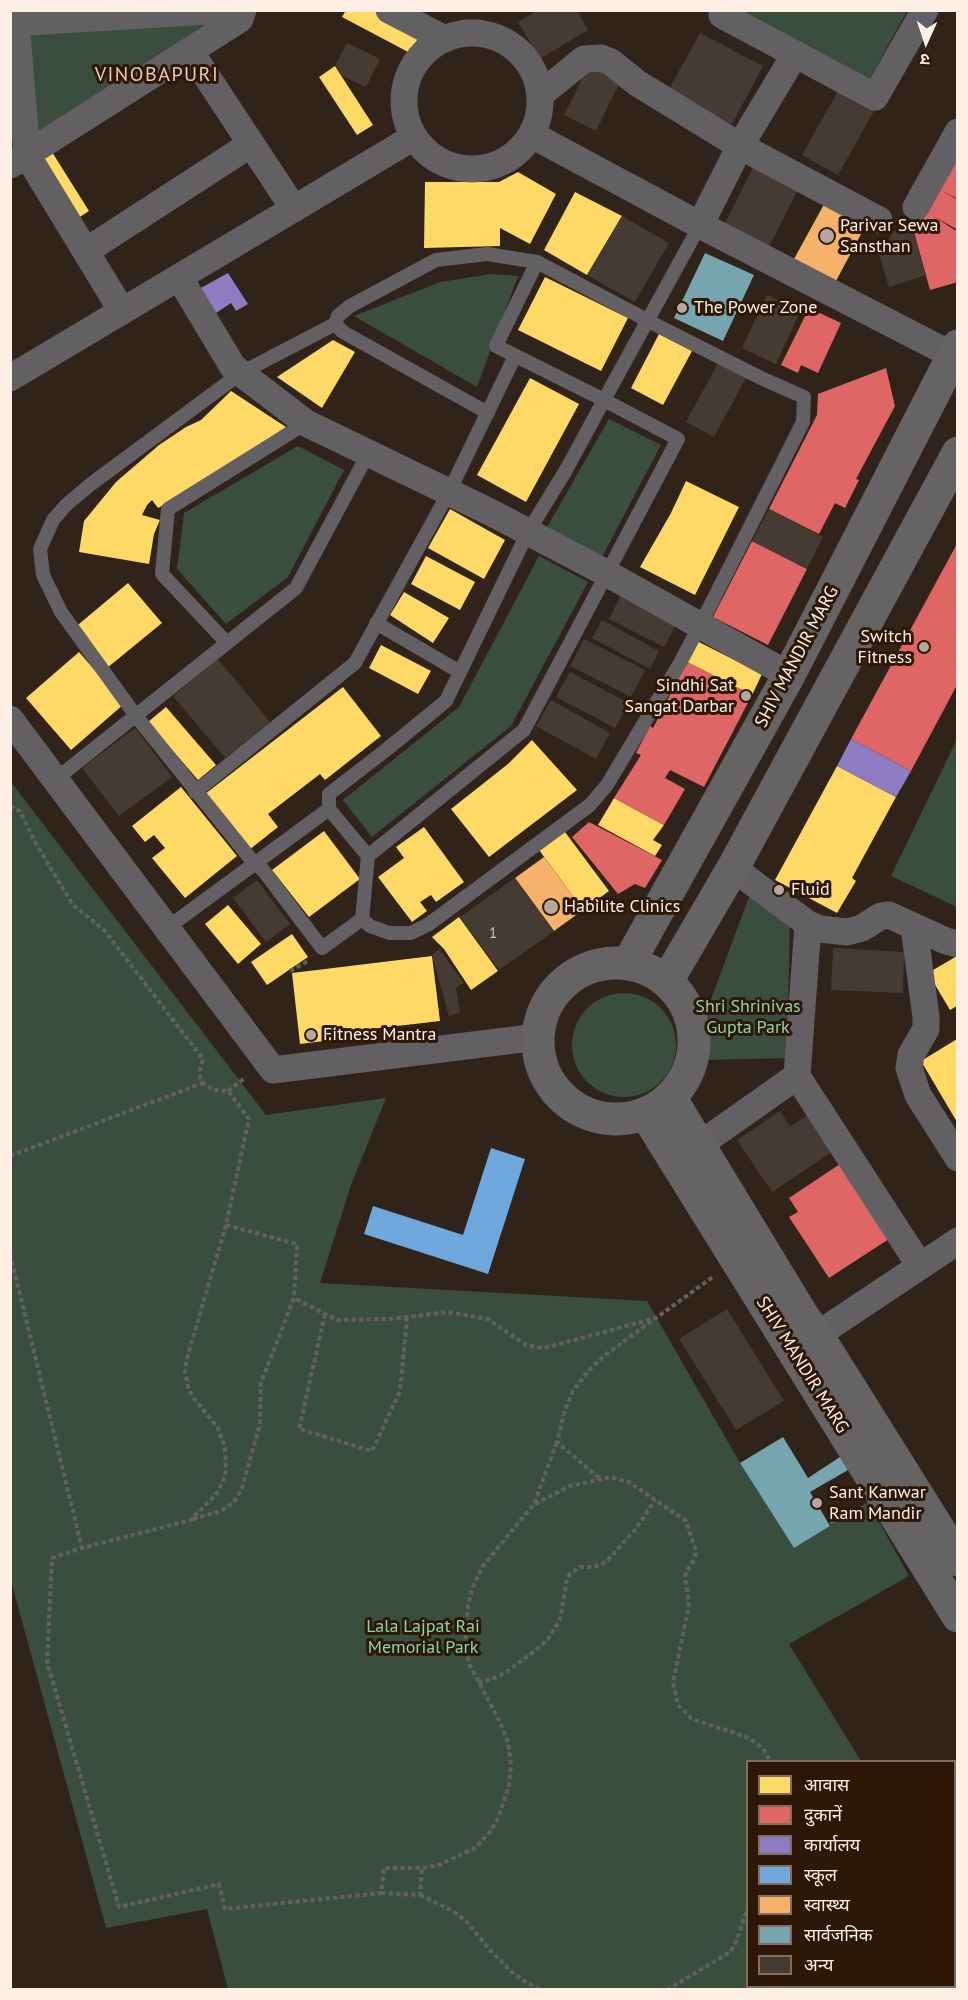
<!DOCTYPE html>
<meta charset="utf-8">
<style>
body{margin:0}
#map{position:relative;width:968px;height:2000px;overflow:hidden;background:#30231a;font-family:"PT Sans","Noto Sans Devanagari",sans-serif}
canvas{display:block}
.frame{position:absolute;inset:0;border:12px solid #feefe5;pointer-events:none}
.legend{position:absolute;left:746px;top:1760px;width:210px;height:228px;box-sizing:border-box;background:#2d1808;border:2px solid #816e60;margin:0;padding:8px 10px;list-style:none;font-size:18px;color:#feefe5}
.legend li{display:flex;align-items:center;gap:12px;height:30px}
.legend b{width:30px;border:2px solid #816e60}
.north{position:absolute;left:896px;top:12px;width:60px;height:60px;-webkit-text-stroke:4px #2d1808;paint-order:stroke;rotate:183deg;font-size:16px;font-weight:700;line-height:24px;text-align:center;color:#feefe5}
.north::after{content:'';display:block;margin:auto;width:21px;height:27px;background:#feefe5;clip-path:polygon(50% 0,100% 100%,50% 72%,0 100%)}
</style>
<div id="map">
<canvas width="968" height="2000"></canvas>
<div class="frame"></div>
<ul class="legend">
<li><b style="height:16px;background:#ffd966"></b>आवास</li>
<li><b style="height:16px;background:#e06666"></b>दुकानें</li>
<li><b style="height:16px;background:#8e7cc3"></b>कार्यालय</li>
<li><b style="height:16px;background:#6fa8dc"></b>स्कूल</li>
<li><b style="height:16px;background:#f6b26b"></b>स्वास्थ्य</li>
<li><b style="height:16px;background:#76a5af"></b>सार्वजनिक</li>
<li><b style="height:16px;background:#453b33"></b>अन्य</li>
</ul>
<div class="north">उ</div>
</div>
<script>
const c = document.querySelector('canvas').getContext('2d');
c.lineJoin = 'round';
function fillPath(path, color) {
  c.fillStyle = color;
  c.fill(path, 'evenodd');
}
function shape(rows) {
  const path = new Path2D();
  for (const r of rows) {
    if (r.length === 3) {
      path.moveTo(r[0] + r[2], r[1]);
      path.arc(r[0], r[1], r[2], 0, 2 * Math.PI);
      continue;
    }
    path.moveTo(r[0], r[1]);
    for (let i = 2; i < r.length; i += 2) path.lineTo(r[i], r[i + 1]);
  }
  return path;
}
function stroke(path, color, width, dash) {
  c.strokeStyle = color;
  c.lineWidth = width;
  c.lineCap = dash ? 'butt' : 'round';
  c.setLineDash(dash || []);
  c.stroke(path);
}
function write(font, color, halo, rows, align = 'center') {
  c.font = font + ' "PT Sans",sans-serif';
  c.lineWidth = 6;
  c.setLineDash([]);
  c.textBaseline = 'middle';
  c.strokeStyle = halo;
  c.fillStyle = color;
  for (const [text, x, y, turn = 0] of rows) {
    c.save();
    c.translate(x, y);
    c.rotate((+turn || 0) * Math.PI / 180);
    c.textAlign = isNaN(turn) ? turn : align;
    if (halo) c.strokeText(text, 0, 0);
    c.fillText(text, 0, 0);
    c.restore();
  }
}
fillPath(shape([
 [739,10,907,11,869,80],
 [226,21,34,141,27,34],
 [491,274,518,276,477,387,354,316,440,282],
 [609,419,661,445,602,557,546,529],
 [298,446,344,470,288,577,226,624,177,569,184,513],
 [539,556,588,582,511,726,372,837,343,800,459,707],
 [957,739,958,906,957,907,891,876],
 [11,782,266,1115,386,1098,351,1185,320,1283,647,1301,740,1463,794,1548,868,1502,909,1576,789,1644,861,1761,748,1762,748,1986,801,1987,801,1990,228,1989,207,1909,106,1928,11,1581],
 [749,897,790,915,787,1058,704,1060,706,1013],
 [624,1045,52]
]), '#3a4e40');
fillPath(shape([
 [346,10,378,10,421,33,410,53,342,17],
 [335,66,373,125,357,135,319,77],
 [52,152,89,211,75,220,40,160],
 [518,172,556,194,530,244,500,228,500,246,424,248,425,182,499,182],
 [575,192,622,216,587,275,544,250],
 [545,277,628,318,601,371,518,330],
 [659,334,692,351,663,405,631,388],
 [333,340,355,352,322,408,277,377],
 [530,378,579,404,526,502,477,475],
 [231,391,286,427,248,453,173,500,158,508,152,500,147,505,142,515,160,520,154,534,149,564,79,552,84,521,116,482,159,445,186,427,201,420],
 [686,481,739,507,695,595,640,567,671,513],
 [450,509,505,540,484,579,428,548],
 [426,556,475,582,460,610,411,584],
 [128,583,162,623,107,668,73,629],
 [404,592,449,618,433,643,390,615],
 [697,641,762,674,752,695,687,662],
 [381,645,431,671,418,694,369,668],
 [79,652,124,704,71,750,26,698],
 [343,687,381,736,325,780,320,774,268,814,278,827,249,850,205,794],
 [166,707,216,765,198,780,148,722],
 [532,740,577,790,489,857,451,809,508,764],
 [837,766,896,797,852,878,856,881,837,913,775,880],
 [181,787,237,856,185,898,152,858,165,848,154,835,145,842,132,826],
 [614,798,664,825,653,840,662,845,655,856,598,825],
 [424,827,464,882,436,902,431,895,420,902,427,911,412,922,378,877,404,858,396,847],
 [324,831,360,879,309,917,272,870],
 [565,832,609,891,583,910,539,850],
 [228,905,261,944,238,964,205,924],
 [459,917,498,971,471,990,444,949,432,937],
 [292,934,308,957,267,985,251,962],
 [432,956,440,1021,371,1029,371,1035,300,1044,292,973],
 [957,956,957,1006,950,1010,928,973],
 [957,1039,957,1122,921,1061]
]), '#ffd966');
fillPath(shape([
 [958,147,958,199,942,191,958,200,958,230,933,216,958,232,958,282,930,290,911,221,928,213],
 [809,308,841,323,818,373,801,365,798,373,781,365],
 [886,368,895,406,856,479,859,480,845,508,835,503,819,534,769,509,817,415,818,394],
 [752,541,807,569,768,645,713,617],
 [958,542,958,683,911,771,851,739],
 [687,662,752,695,704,787,670,770,665,778,685,789,664,825,614,798,641,755,636,753,650,726,653,728],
 [589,822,662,860,645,888,635,884,618,894,572,837],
 [843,1162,892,1237,829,1278,789,1217,798,1212,789,1198]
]), '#e06666');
fillPath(shape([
 [228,273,248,304,236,311,231,303,216,313,199,289],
 [851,739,911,771,896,797,837,766]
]), '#8e7cc3');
fillPath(shape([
 [491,1148,525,1159,488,1274,364,1234,373,1206,463,1235]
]), '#6fa8dc');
fillPath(shape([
 [828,197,869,219,836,281,794,259],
 [544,857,583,910,554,931,515,878]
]), '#f6b26b');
fillPath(shape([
 [705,253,754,275,723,341,674,318],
 [783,1437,808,1478,840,1457,848,1470,810,1492,830,1526,794,1548,740,1463]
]), '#76a5af');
fillPath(shape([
 [538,10,577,10,588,30,540,59,518,22],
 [700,33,763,66,732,124,668,91],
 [347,43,380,59,366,87,341,75,335,66],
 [592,59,624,74,596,131,564,115],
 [838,91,874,111,838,175,802,155],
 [757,160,801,183,768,249,723,227],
 [622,216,669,243,635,302,587,275],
 [912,227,926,275,889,287,879,255,894,231],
 [767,295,801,310,776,364,742,348],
 [719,361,747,376,714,437,686,422],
 [769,509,823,537,807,569,752,541],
 [621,595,677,623,664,647,609,619],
 [602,620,659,651,650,669,592,638],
 [584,639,645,670,631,697,570,666],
 [218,659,270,722,225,758,173,696],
 [570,672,629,703,615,728,556,697],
 [551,700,610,733,596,759,536,726],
 [135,728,172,777,119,816,82,768],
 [515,878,554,931,499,970,460,917],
 [257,880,290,924,266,942,233,898],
 [833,948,904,952,903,993,831,990],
 [439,949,464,983,456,988,460,1013,449,1016,432,955],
 [780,1111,790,1127,812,1112,836,1149,772,1192,737,1140],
 [727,1309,784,1401,736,1430,679,1339],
 [954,1864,958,1864,958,1942,954,1942]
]), '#453b33');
stroke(shape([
 [10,806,20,811,36,844,73,905,104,930,203,1059,200,1070,200,1077,203,1083,213,1090,228,1091,249,1119,226,1225,297,1244,294,1298],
 [290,971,308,961],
 [228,1091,246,1077],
 [10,1156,203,1083],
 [226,1225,187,1358,185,1371,188,1387,192,1396,218,1428,225,1448,226,1470,223,1482,217,1493,191,1520,82,1548,52,1558,47,1662,119,1907,219,1884,225,1909,381,1893,384,1868,422,1868,439,1865,475,1848,490,1832,498,1818,509,1786,511,1764,508,1742,500,1722,470,1666,465,1647,468,1606,472,1589,483,1566,534,1504,557,1442],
 [10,1254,82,1548],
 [325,1314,299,1429,372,1451,400,1391,407,1317],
 [599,1478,557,1442,565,1410,573,1391,589,1370,604,1356,653,1320],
 [535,1504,570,1486,610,1477,629,1482,686,1521,696,1551,694,1560,686,1572,685,1578,689,1602,688,1610,673,1683,678,1705,692,1719,744,1736,755,1742,763,1749,771,1762],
 [193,1519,221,1511,234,1502,242,1488,260,1424,261,1383,294,1298,337,1320,390,1319,448,1312,488,1319,526,1345,544,1348,656,1318,714,1276],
 [830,1523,856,1508],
 [478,1682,492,1679,505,1673,536,1650,548,1639,560,1620,567,1579,570,1574,580,1567,594,1567,606,1562,635,1530,655,1500],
 [381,1893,420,1895,422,1868],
 [420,1895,453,1911,466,1921,489,1949,512,1972,524,1981,541,1990],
 [667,1990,730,1952,735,1945,748,1907]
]), '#65605f', 4, [4.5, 3]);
stroke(shape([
 [537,262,496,346,604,400,678,439,524,730,368,856,329,809,329,794,386,750,446,701,528,532,566,470,604,400,700,225],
 [335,324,241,373,91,484,66,505,53,520,40,549,43,575,61,612,136,716,254,863,263,870,322,948,362,919,368,856],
 [376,623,460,672],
 [227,643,162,574,168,509,306,423],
 [56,779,296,588,368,454],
 [195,792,355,663,449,492,515,356],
 [362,919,370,926,389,933,411,933,429,924,590,805,607,785,680,663,709,608,803,422,804,397,763,379,662,328,537,262,487,254,436,260,350,306,338,316,335,324,343,332,488,413],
 [167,928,329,809]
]), '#636063', 14);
stroke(shape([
 [389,10,445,39],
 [725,10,722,15,875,97,925,10],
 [10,23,226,10],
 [16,23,27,155,122,311],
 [472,101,68],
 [190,51,294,209],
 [541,94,584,59,601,58,611,62,637,83,740,146,879,220],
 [532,135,700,225,952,355],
 [10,165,240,19,243,10],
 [916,207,958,132],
 [700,225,740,146,795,54],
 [86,251,251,144],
 [179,277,233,367,306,423,490,512,608,574,789,675],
 [10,378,414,137],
 [10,719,273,1070,538,1037],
 [733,868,808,924,797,1076,920,1266],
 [808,924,820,929,847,932,862,928,881,916,889,915,946,941,958,944],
 [914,927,926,1017,926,1029,911,1055,909,1068,918,1095,958,1158],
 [699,1145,797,1076],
 [817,1335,958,1241]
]), '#636063', 27);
stroke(shape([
 [616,1041,78],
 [628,964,789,675,958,346],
 [667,981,733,868,958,453],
 [671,1099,804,1318,817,1335,958,1560],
 [646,1114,958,1616]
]), '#666365', 33);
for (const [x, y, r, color] of [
 [827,236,8,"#b6a89e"],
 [682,308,6,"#b6a89e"],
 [924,647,6,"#b6a89e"],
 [746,696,6,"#b6a89e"],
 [779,890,6,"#b6a89e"],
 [551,907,8,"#b6a89e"],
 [311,1035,6,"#b6a89e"],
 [817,1503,6,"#b6a89e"]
]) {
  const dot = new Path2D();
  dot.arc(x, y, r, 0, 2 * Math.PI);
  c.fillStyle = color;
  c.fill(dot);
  stroke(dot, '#2d1808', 2);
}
write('15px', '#d0c2b8', null, [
 ["1",493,934]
]);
write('18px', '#feefe5', '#2d1808', [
 ["Parivar Sewa",840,226],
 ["Sansthan",840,247],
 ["The Power Zone",694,308],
 ["Switch",912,637,"right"],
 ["Fitness",912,658,"right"],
 ["Sindhi Sat",734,686,"right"],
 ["Sangat Darbar",734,707,"right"],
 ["Fluid",791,890],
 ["Habilite Clinics",564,907],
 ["Fitness Mantra",323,1035],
 ["Sant Kanwar",829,1493],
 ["Ram Mandir",829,1514]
], 'left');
write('18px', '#feefe5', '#2d1808', [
 ["SHIV MANDIR MARG",797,657,-62],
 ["SHIV MANDIR MARG",802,1365,58]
]);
write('18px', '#8bd5ab', '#2d1808', [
 ["Shri Shrinivas",748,1007],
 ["Gupta Park",748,1028],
 ["Lala Lajpat Rai",423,1627],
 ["Memorial Park",423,1648]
]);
c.letterSpacing = '1.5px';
write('20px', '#e8cbb7', '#2d1808', [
 ["VINOBAPURI",157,75]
]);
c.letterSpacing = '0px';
</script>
